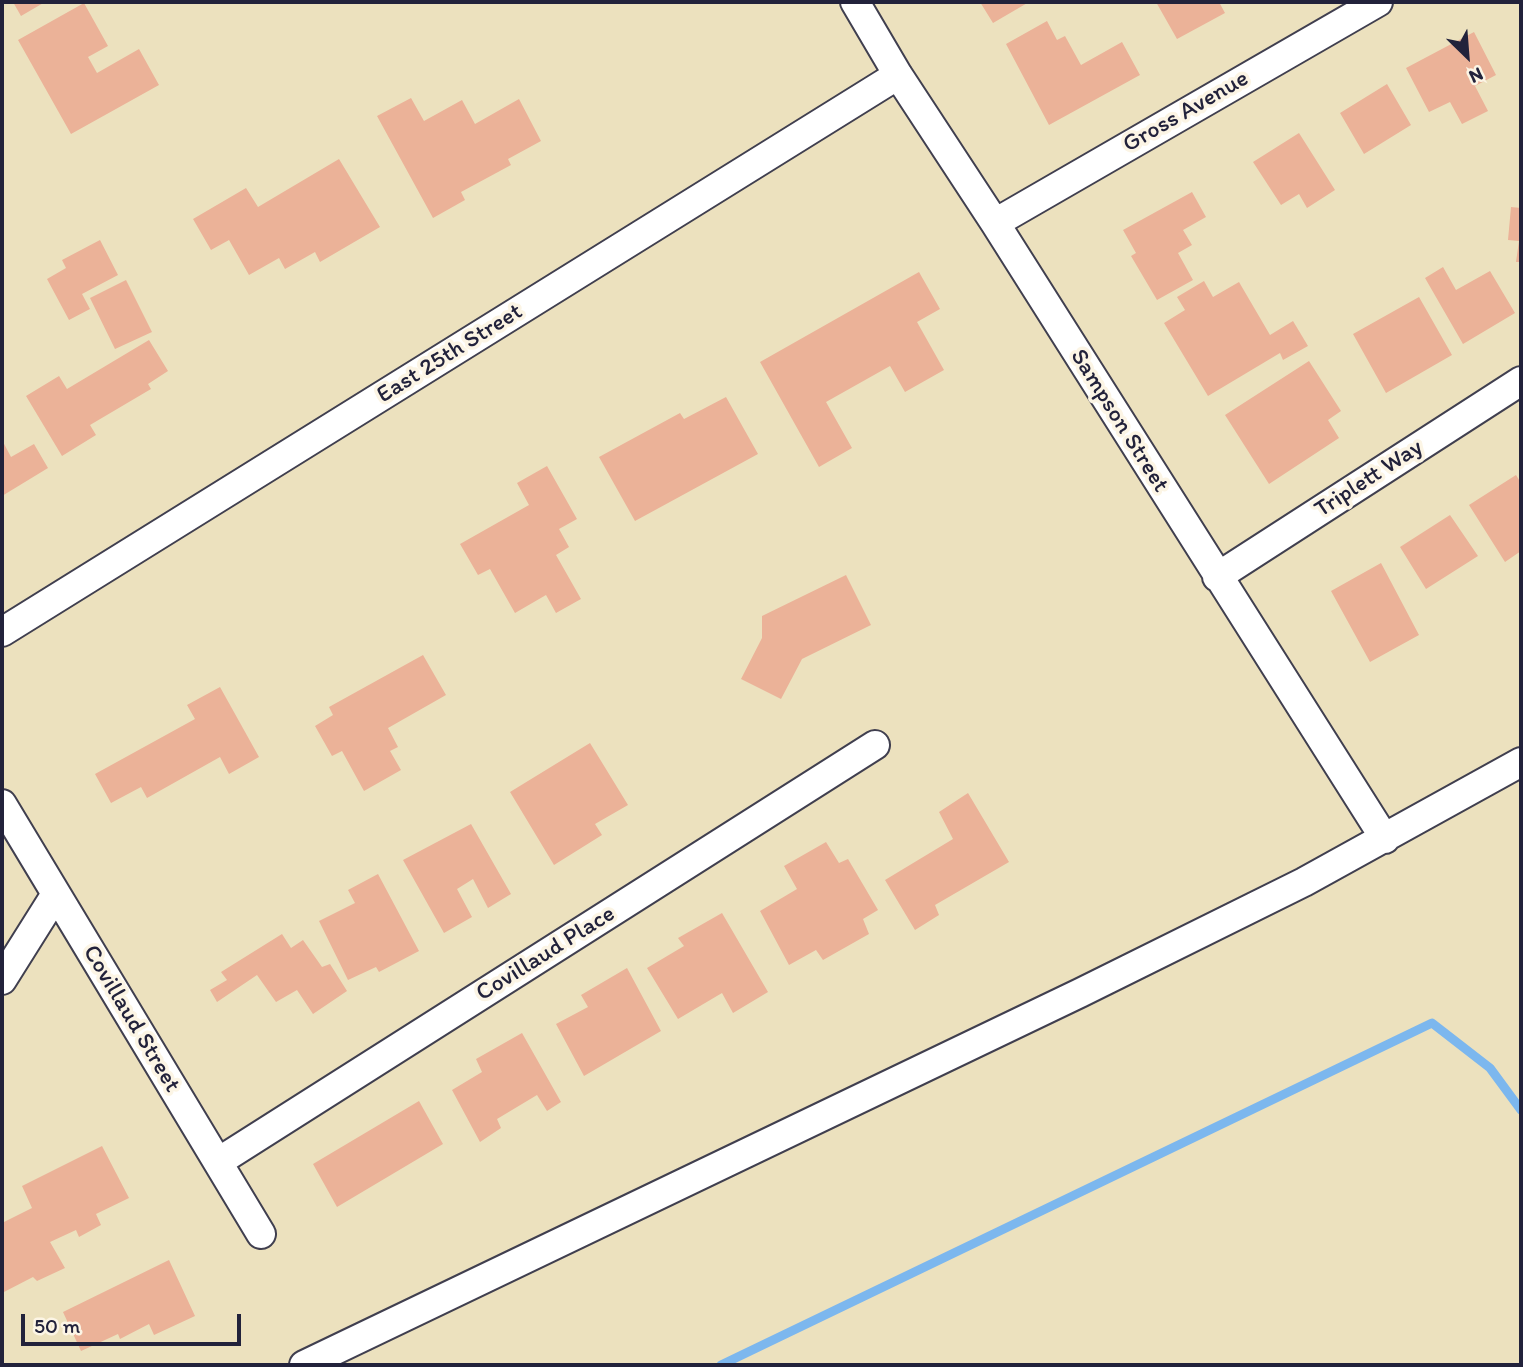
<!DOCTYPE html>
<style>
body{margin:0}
#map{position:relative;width:1523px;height:1367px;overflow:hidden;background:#ece1be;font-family:Itim,sans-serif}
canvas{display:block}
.frame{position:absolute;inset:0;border:4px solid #22223b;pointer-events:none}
.north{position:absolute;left:1432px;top:21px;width:70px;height:70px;-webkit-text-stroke:5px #fcf5e5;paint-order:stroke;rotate:155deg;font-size:19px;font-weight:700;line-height:28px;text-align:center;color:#22223b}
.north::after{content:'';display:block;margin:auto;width:24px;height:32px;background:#22223b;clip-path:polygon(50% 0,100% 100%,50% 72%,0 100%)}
.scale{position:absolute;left:21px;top:1314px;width:220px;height:32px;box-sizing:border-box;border:4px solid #22223b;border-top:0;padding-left:9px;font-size:21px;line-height:24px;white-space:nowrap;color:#22223b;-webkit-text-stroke:5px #fcf5e5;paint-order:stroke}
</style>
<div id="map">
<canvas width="1523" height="1367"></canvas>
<div class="frame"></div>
<div class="north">N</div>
<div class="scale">50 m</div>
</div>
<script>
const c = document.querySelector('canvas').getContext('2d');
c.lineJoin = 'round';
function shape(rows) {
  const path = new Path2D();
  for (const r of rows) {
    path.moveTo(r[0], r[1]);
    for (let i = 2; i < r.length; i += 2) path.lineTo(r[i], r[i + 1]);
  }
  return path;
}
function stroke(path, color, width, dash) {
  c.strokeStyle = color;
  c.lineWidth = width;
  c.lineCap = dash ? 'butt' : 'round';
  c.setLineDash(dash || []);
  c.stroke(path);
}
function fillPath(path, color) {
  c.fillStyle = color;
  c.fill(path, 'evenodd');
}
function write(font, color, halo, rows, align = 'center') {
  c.font = font + ' Itim,sans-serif';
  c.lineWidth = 7;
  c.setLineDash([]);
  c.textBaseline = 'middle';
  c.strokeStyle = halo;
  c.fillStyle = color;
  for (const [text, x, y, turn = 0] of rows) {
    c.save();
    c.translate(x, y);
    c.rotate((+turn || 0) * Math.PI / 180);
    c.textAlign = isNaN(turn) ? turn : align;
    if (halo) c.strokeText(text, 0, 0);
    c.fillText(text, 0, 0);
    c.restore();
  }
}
stroke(shape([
 [721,1365,1432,1023,1490,1068,1521,1110]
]), '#7cb7ee', 9);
fillPath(shape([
 [13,2,45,2,21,16],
 [980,2,1029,2,993,23],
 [1156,2,1219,2,1225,13,1177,39],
 [84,3,108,46,88,57,97,73,139,49,159,85,71,134,18,40],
 [1047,21,1057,40,1065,36,1081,65,1122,42,1140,75,1049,125,1006,44],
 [1474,32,1496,75,1475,86,1488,111,1462,124,1450,102,1429,112,1406,68],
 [1387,84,1411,125,1364,154,1340,113],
 [411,98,424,121,462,100,475,124,519,99,541,141,508,159,511,165,461,192,465,200,433,218,377,116],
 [1299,133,1335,190,1307,208,1299,194,1281,205,1253,162],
 [339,159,380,227,320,262,315,252,285,269,279,258,249,275,229,240,211,250,193,219,246,188,258,207],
 [1192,192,1206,217,1183,230,1192,245,1178,253,1193,280,1157,300,1131,256,1136,253,1123,230],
 [1511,207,1521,208,1521,262,1516,262,1519,241,1508,240],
 [100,240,118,275,82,294,90,309,69,320,47,279,66,268,62,260],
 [1443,267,1456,290,1490,271,1515,313,1463,344,1425,278],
 [919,272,940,309,917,322,944,370,905,392,890,366,826,402,852,448,819,467,760,362],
 [126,280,152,332,115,349,90,298],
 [1204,281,1213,297,1239,282,1270,335,1293,321,1308,346,1283,360,1280,353,1208,396,1164,323,1185,310,1177,297],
 [1419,297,1452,355,1386,393,1353,334],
 [149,340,168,371,148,384,151,389,90,425,96,435,62,456,26,396,59,376,67,389],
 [1309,361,1341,411,1328,420,1339,438,1269,484,1225,415],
 [726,397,758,454,635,521,599,457,680,413,684,419],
 [2,440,11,457,34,444,48,468,2,496],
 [547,466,577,519,559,529,569,547,556,555,581,599,556,613,546,595,515,613,490,569,478,575,460,544,529,505,517,483],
 [1516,475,1521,483,1521,551,1505,562,1469,505],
 [1450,515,1478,556,1426,589,1400,547],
 [1381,563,1419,635,1370,662,1331,591],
 [846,575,871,625,802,659,781,699,741,679,762,638,762,616],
 [423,655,446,695,388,728,398,747,390,751,401,770,364,791,342,751,332,756,315,726,333,715,329,707],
 [220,687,259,757,229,774,220,757,147,798,141,787,111,803,95,774,195,719,187,705],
 [590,743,628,805,595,824,602,835,554,865,510,792],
 [968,793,1009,862,935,905,939,915,915,930,885,880,953,839,939,812],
 [471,824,511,894,488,908,473,879,457,889,472,917,444,933,403,860],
 [826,842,839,863,848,859,878,910,863,919,869,934,823,960,816,950,789,965,760,911,797,889,784,866],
 [378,874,419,951,379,972,376,967,348,980,319,921,355,903,348,890],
 [722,913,768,992,733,1013,722,993,678,1019,647,968,684,946,678,938],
 [282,934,291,948,303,940,322,967,330,964,347,991,313,1014,297,990,276,1002,257,975,217,1002,210,990,227,980,221,972],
 [627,968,661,1031,584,1076,556,1024,588,1007,581,995],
 [522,1033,561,1102,547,1111,537,1095,497,1119,501,1128,480,1142,452,1090,482,1072,476,1059],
 [419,1101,443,1144,337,1207,313,1164],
 [102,1146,129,1198,96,1214,101,1225,79,1237,76,1230,50,1242,65,1268,37,1281,33,1277,2,1293,2,1223,32,1208,22,1186],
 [169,1260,195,1316,154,1335,149,1324,120,1339,118,1334,81,1351,63,1312]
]), '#ebb298');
const minor = shape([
 [855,2,898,75,995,223,1385,839],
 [995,223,1378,2],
 [1217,577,1521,381],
 [2,632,898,75],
 [2,804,261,1234],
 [2,980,56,894],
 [218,1162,875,745],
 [304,1365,1080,993,1304,882,1521,762]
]);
stroke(minor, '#403f4f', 32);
stroke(minor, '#fff', 28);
write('24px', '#22223b', '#fcf5e5', [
 ["Gross Avenue",1186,112,-30],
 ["East 25th Street",450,354,-32],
 ["Sampson Street",1119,421,58],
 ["Triplett Way",1369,479,-33],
 ["Covillaud Place",546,954,-32],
 ["Covillaud Street",131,1019,59]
]);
</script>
